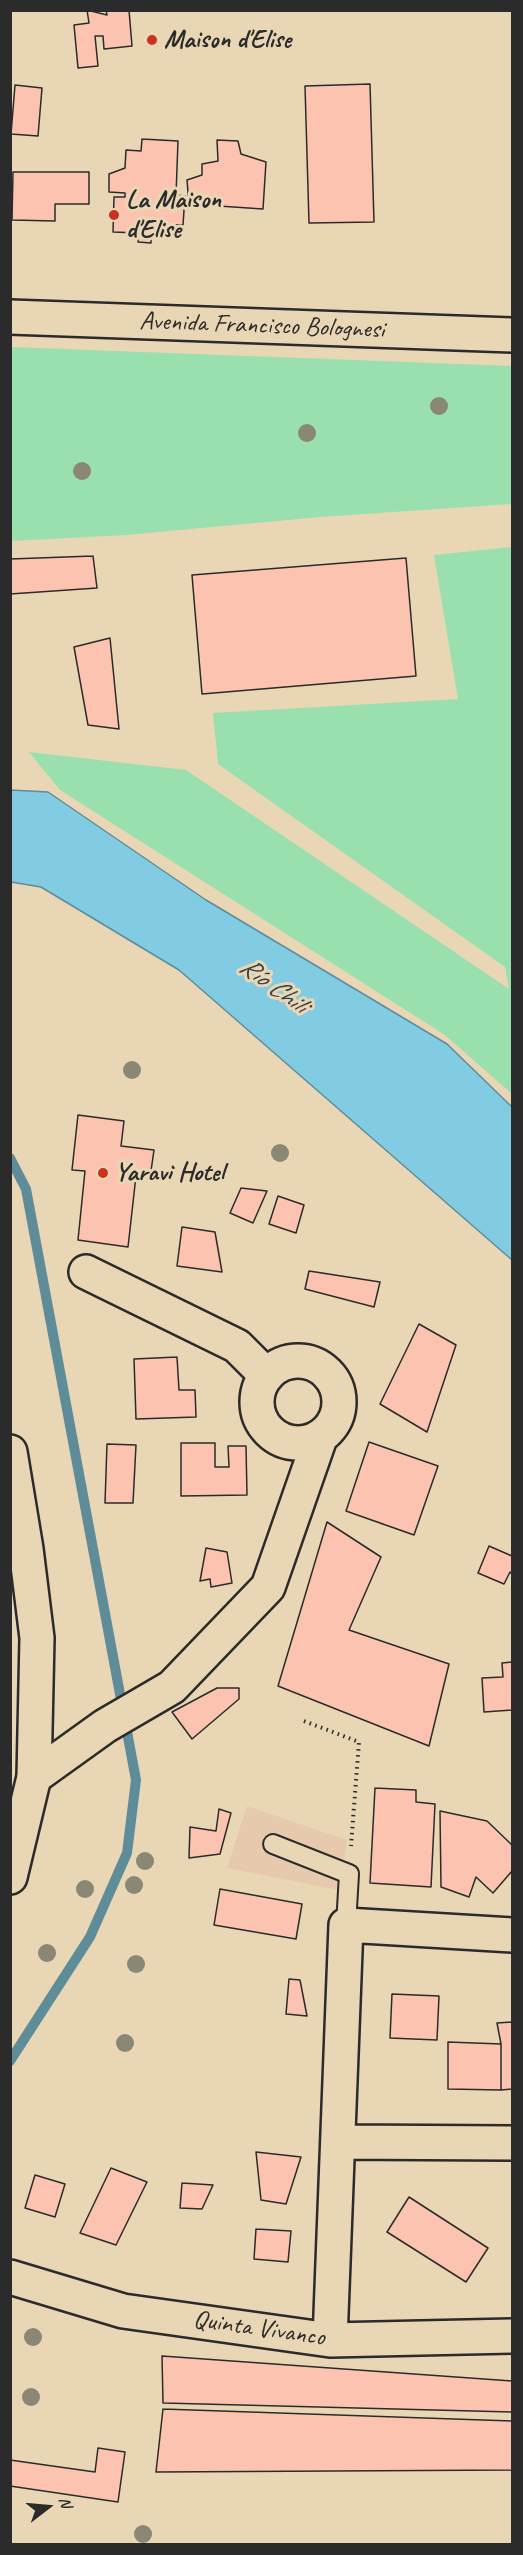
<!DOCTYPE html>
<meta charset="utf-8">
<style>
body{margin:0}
#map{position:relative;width:523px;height:2555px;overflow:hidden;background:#e9d6b4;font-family:Caveat,sans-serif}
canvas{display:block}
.frame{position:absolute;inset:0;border:12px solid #2b2b2b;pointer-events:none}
.north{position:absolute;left:18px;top:2477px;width:60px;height:60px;-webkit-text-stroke:4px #e9d6b4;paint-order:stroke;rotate:74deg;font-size:16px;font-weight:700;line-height:24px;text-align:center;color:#2b2b2b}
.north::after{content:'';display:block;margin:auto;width:21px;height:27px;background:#2b2b2b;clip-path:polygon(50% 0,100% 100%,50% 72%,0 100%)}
</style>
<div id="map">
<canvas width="523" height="2555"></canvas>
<div class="frame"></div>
<div class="north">N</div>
</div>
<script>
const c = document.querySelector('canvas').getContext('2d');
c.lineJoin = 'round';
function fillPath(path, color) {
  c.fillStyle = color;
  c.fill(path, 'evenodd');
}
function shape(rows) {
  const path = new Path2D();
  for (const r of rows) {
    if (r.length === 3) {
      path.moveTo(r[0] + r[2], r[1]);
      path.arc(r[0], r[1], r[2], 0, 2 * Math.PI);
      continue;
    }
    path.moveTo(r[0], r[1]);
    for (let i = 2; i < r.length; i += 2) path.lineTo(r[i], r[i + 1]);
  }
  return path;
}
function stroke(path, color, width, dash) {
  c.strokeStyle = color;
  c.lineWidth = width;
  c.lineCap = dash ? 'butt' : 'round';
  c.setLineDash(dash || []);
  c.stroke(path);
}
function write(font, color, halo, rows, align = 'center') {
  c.font = font + ' Caveat,sans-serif';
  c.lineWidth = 6;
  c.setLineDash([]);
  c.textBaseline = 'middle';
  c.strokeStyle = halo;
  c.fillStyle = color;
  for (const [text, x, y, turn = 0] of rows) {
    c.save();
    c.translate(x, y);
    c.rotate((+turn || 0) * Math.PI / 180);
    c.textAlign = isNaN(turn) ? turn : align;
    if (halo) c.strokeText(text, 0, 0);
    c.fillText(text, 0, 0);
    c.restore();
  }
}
fillPath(shape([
 [247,1806,347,1840,339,1890,227,1868]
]), '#e7caae');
fillPath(shape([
 [11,347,512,366,512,504,320,517,126,535,11,541],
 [512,547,512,1094,445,1035,60,790,29,752,186,770,509,989,505,967,218,764,213,713,458,699,434,555]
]), '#99e0ae');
const water = shape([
 [10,790,48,792,206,900,447,1044,512,1107,512,1260,179,970,41,887,11,882,10,790]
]);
fillPath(water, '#82cce3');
stroke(water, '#5f8c99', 1.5);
stroke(shape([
 [10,1158,26,1189,136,1780,127,1853,90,1937,10,2061]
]), '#5f8c99', 10);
const building = shape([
 [87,10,107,15,106,10,129,10,132,46,104,49,103,36,95,36,98,66,78,68,74,25,89,23,87,10],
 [370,84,374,222,309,223,305,86,370,84],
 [15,85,42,88,38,136,11,134,15,85],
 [142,139,178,141,176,195,185,196,183,225,170,225,170,233,151,232,151,243,138,242,138,233,113,232,114,197,125,197,125,193,109,192,109,174,125,168,126,150,141,151,142,139],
 [217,140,238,141,241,154,266,162,263,209,189,204,187,180,202,175,202,164,218,161,217,140],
 [13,172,89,172,89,204,55,204,55,221,12,220,13,172],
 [93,556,97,588,10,594,10,559,93,556],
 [406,558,416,676,202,694,192,575,406,558],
 [110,638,119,729,88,725,74,647,110,638],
 [78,1115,124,1121,121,1146,154,1150,150,1178,136,1176,128,1247,78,1240,85,1171,72,1170,78,1115],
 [241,1188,267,1191,253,1223,230,1213,241,1188],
 [278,1196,304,1205,296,1233,269,1224,278,1196],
 [182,1227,215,1232,222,1272,177,1266,182,1227],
 [309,1271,380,1282,374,1307,305,1289,309,1271],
 [419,1324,456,1345,427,1432,380,1404,419,1324],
 [177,1357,179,1390,195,1390,196,1417,136,1419,134,1359,177,1357],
 [369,1442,438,1466,414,1535,346,1511,369,1442],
 [181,1443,215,1443,215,1467,229,1467,228,1446,246,1446,247,1495,181,1496,181,1443],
 [107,1444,136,1445,133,1503,105,1503,107,1444],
 [327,1522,381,1557,349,1630,449,1664,429,1746,278,1686,327,1522],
 [489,1546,512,1556,512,1574,510,1572,504,1584,478,1573,489,1546],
 [206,1548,227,1552,232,1583,211,1587,210,1579,200,1581,206,1548],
 [512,1662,512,1710,484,1712,482,1678,503,1677,502,1663,512,1662],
 [217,1688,239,1688,239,1699,192,1739,172,1712,217,1688],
 [375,1788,416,1790,416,1802,435,1804,431,1887,370,1883,375,1788],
 [219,1809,231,1813,220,1854,189,1858,190,1827,216,1831,219,1809],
 [440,1811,487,1821,512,1845,512,1871,493,1893,476,1877,469,1897,441,1887,440,1811],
 [220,1889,302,1904,296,1939,214,1925,220,1889],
 [289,1979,300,1980,307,2016,286,2014,289,1979],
 [392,1994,439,1996,437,2040,390,2038,392,1994],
 [512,2022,512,2089,501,2090,501,2044,497,2023,512,2022],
 [448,2042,501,2044,501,2090,448,2089,448,2042],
 [256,2152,301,2157,286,2204,261,2200,256,2152],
 [111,2168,147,2182,116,2245,80,2233,111,2168],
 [35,2175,65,2184,55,2217,25,2208,35,2175],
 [182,2183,213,2185,202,2209,180,2208,182,2183],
 [409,2197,488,2248,466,2282,387,2232,409,2197],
 [256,2229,291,2231,288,2262,254,2259,256,2229],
 [162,2356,512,2381,512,2412,163,2403,162,2356],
 [163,2409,512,2421,512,2470,156,2472,163,2409],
 [98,2448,125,2452,118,2502,10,2486,10,2460,95,2472,98,2448]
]);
fillPath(building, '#fcc4b0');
stroke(building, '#2b2b2b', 1.5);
const service = shape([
 [273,1844,349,1874,346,1925]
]);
const minor = shape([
 [86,1272,237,1346,266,1375],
 [298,1402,41],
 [34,1777,105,1726,172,1687,268,1587,320,1438],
 [338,2142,512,2143],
 [10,2277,123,2311,330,2340,512,2336],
 [330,2340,346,1925,512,1935]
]);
const tertiary = shape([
 [10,317,512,335]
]);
const primary = shape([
 [10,1452,26,1549,37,1638,34,1777,10,1877]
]);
stroke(service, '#2b2b2b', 22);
stroke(minor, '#2b2b2b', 38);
stroke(tertiary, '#2b2b2b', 38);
stroke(primary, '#2b2b2b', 38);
stroke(shape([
 [304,1721,359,1742,351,1846]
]), '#2b2b2b', 4, [1.5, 4.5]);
stroke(service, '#e9d6b4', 18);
stroke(minor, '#e9d6b4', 33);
stroke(tertiary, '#e9d6b4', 33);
stroke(primary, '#e9d6b4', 33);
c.fillStyle = '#8a8774';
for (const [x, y] of [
 [439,406],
 [307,433],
 [82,471],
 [132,1070],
 [280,1153],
 [145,1861],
 [134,1885],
 [85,1889],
 [47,1953],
 [136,1964],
 [125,2043],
 [33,2337],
 [31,2397],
 [143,2534]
]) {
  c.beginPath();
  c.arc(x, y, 9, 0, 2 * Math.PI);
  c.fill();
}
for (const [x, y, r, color] of [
 [152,40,6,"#c8321e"],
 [114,215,6,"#c8321e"],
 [103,1173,6,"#c8321e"]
]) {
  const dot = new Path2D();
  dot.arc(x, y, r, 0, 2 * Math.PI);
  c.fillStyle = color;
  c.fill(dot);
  stroke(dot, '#e9d6b4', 2);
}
write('bold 26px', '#2b2b2b', '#e9d6b4', [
 ["Maison d'Elise",164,40],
 ["La Maison",126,200],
 ["d'Elise",126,230],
 ["Yaravi Hotel",115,1173]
], 'left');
write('26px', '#2b2b2b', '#e9d6b4', [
 ["Avenida Francisco Bolognesi",262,326,2],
 ["Quinta Vivanco",259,2329,8]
]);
write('italic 27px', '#384347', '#e9d6b4', [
 ["Río Chili",273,986,36]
]);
</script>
